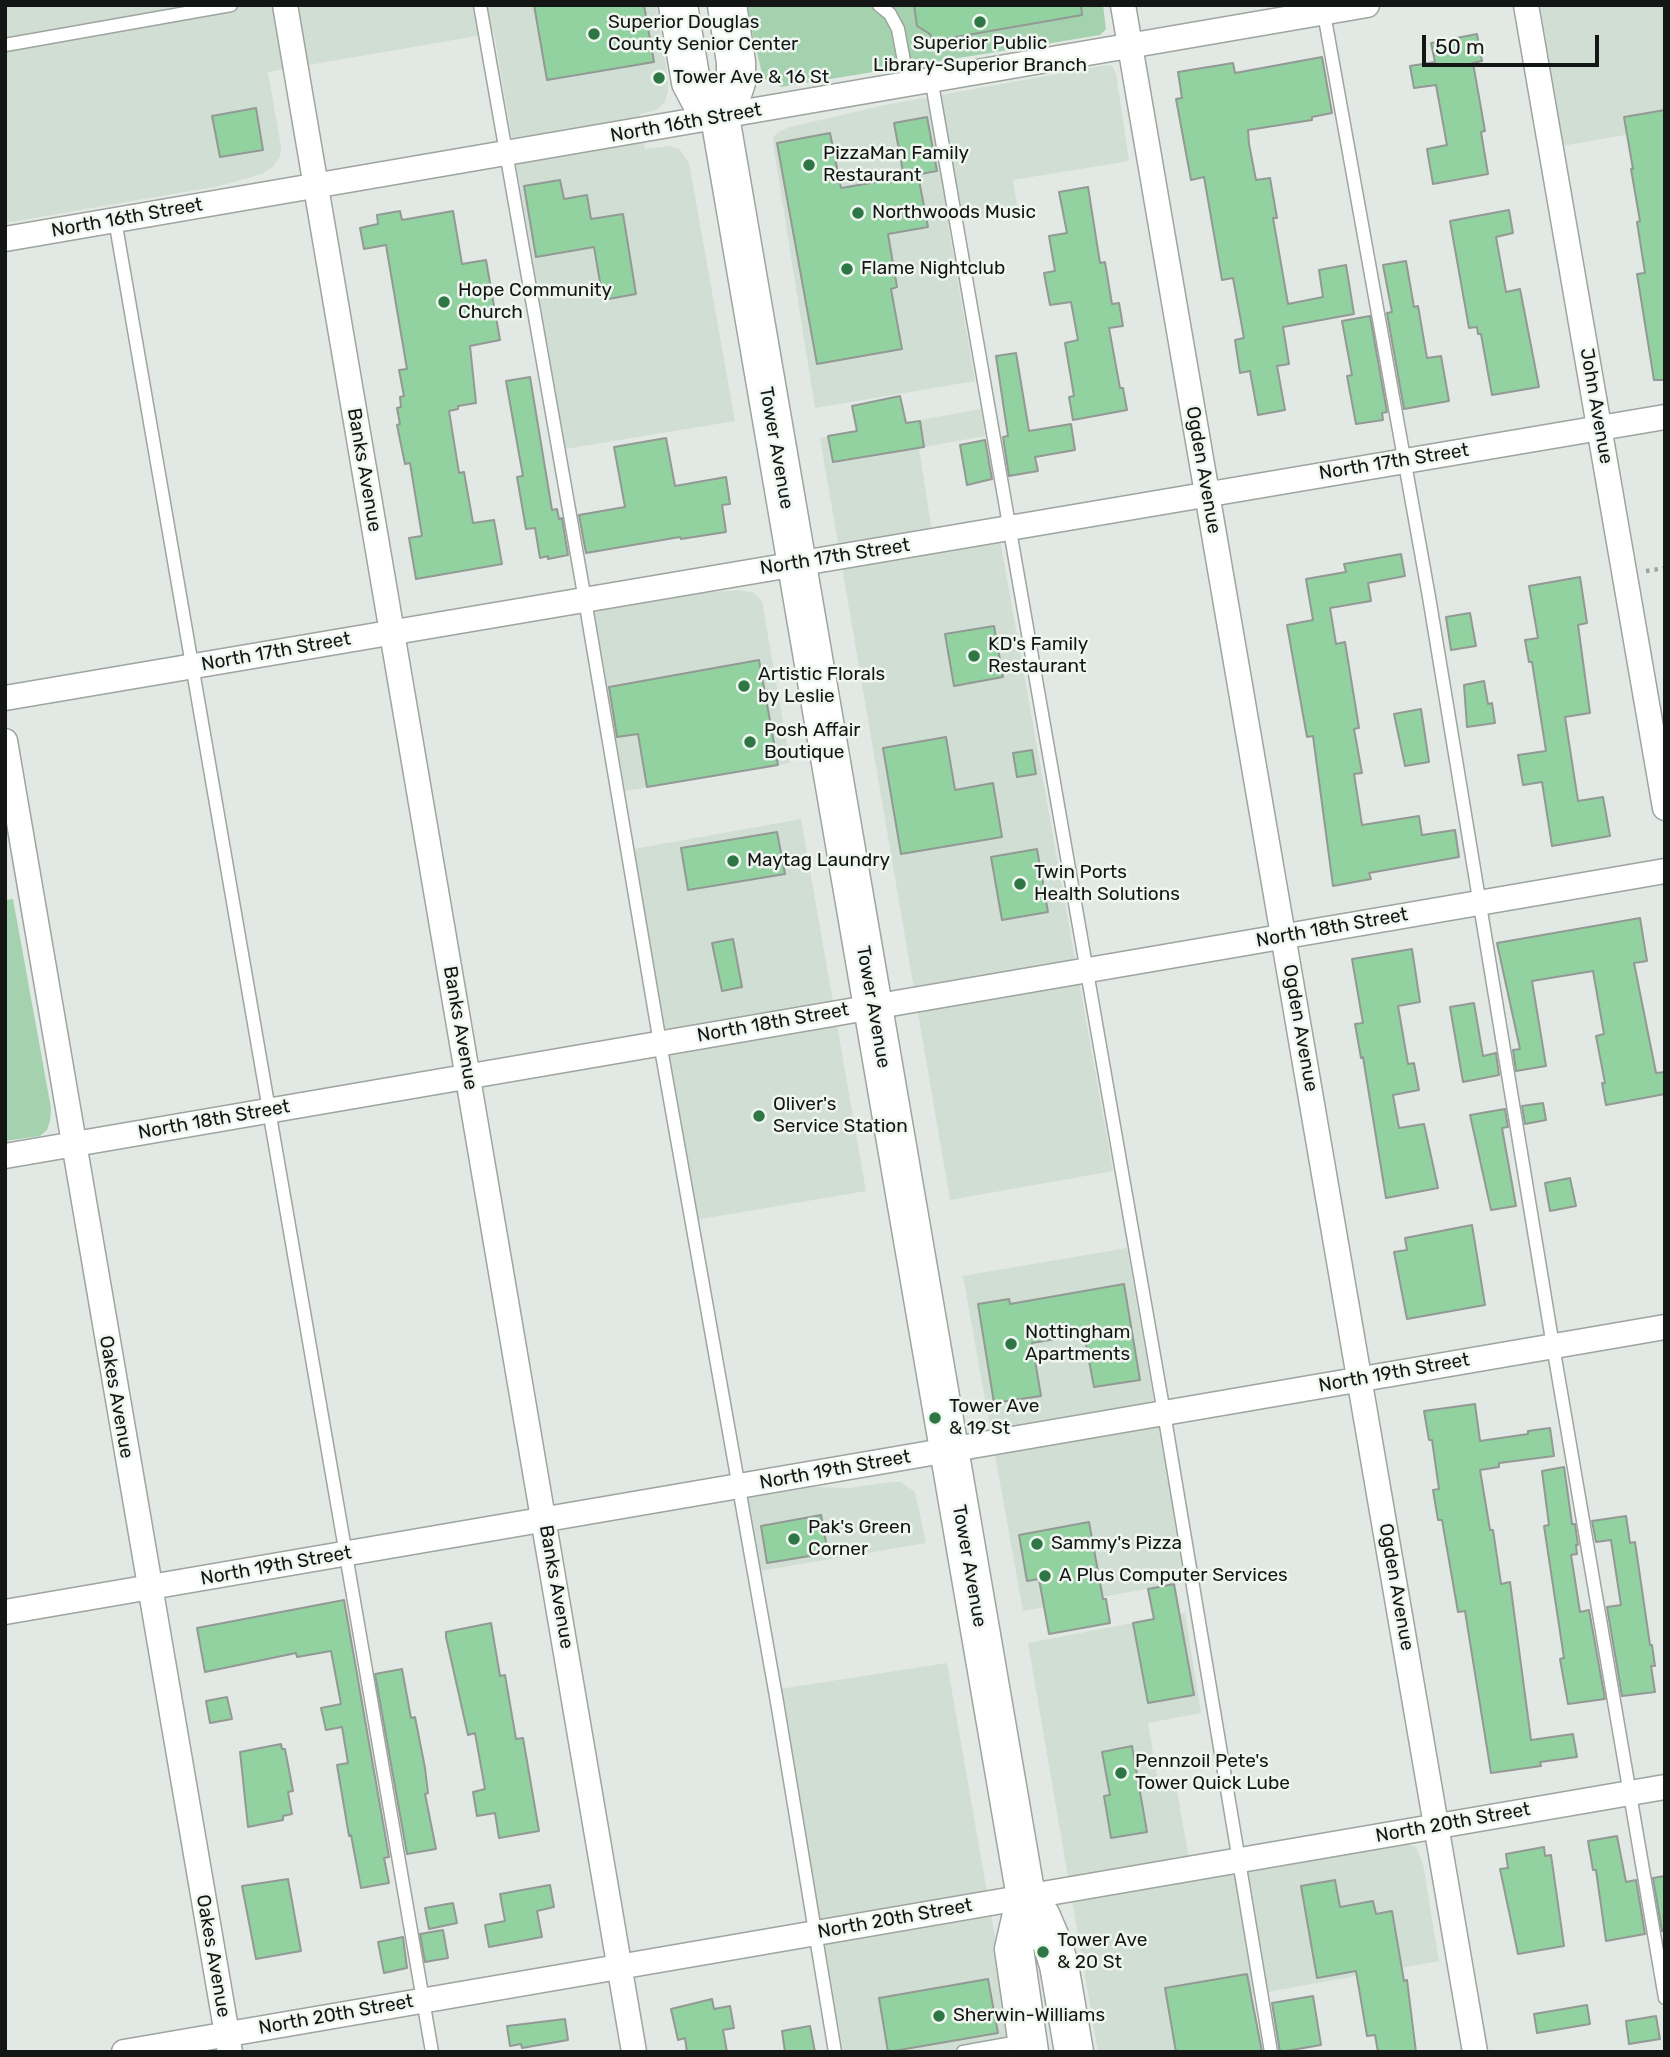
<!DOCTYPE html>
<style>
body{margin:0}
#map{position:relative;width:1670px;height:2057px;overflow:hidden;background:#e2e8e3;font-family:Rubik,sans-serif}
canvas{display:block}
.frame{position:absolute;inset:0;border:7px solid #141615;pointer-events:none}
.scale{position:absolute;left:1422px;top:35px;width:177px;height:32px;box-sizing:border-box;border:4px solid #141615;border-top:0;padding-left:9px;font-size:21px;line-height:24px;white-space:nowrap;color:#141615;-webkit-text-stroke:5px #eff6f0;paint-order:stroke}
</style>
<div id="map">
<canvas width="1670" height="2057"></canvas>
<div class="frame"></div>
<div class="scale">50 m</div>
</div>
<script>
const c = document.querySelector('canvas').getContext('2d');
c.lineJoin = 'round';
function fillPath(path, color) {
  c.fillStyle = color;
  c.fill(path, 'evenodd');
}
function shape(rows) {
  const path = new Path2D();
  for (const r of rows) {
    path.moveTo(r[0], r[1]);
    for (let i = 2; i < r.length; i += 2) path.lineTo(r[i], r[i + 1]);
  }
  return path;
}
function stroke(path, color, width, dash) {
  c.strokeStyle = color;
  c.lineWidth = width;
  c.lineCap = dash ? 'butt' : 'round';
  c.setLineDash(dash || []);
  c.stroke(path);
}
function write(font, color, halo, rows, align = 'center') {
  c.font = font + ' Rubik,sans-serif';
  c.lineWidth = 5;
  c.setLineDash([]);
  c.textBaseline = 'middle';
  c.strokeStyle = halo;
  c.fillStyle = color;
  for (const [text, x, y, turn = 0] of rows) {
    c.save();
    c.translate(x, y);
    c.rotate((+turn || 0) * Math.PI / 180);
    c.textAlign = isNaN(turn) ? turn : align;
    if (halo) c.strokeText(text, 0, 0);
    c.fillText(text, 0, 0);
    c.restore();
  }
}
fillPath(shape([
 [5,5,656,5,668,79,668,91,665,102,658,109,639,115,645,149,670,146,680,150,689,163,735,421,565,449,494,33,268,72,281,147,280,157,273,167,262,174,219,186,5,223],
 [1540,5,1665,5,1665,128,1562,146],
 [1107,65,1112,66,1116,73,1129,161,1013,180,1018,212,948,224,975,381,815,408,773,143,774,136,780,131,790,127,885,105],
 [981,409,985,436,919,448,935,551,1000,540,1113,1171,950,1200,820,438],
 [740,590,754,593,762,601,790,763,625,791,594,609,688,594],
 [801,819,866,1191,695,1220,634,849],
 [1127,1248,1186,1582,1023,1611,963,1276],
 [891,1482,901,1482,915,1492,926,1543,760,1571,748,1498,814,1487,849,1488],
 [1185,1613,1201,1713,1148,1723,1158,1782,1175,1780,1188,1853,1195,1880,1391,1846,1409,1845,1416,1847,1423,1864,1439,1961,1251,1995,1261,2052,1098,2052,1028,1643],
 [947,1663,1015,2052,843,2052,780,1689]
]), '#d1ded4');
fillPath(shape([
 [746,5,1103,5,1106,29,1100,35,781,87,763,78],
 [13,899,51,1108,50,1121,47,1130,40,1136,5,1141,5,900]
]), '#a4d2ae');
const building = shape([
 [534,5,644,5,654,62,547,80,534,5],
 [914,5,1081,5,1082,15,933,41,930,34,917,26,914,5],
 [1477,34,1482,61,1473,63,1485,131,1481,132,1488,174,1433,184,1427,149,1447,145,1436,85,1414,88,1410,66,1435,62,1431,43,1477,34],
 [1322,57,1332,113,1312,117,1312,120,1248,130,1249,144,1256,180,1270,178,1277,218,1273,218,1288,304,1323,297,1319,270,1346,265,1354,314,1283,327,1289,364,1277,366,1285,410,1258,415,1250,371,1240,373,1235,340,1244,338,1233,278,1222,280,1204,177,1191,180,1176,99,1182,98,1178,72,1233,63,1235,73,1322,57],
 [256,108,263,150,220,157,212,116,256,108],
 [1665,110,1665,380,1654,380,1637,274,1645,273,1637,222,1640,221,1631,169,1633,169,1624,117,1665,110],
 [927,117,937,171,904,177,894,123,927,117],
 [830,133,841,188,918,175,928,227,888,234,897,287,891,289,902,349,817,364,777,143,830,133],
 [560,180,564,199,587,195,591,219,623,214,636,294,603,300,594,247,536,257,524,186,560,180],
 [1088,187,1100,263,1105,262,1112,304,1119,303,1123,326,1109,328,1120,388,1123,388,1127,410,1073,420,1069,397,1074,396,1065,343,1078,340,1071,302,1050,305,1044,273,1055,271,1049,236,1067,233,1059,192,1088,187],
 [1509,210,1513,233,1496,237,1506,292,1520,289,1539,387,1492,395,1481,334,1478,334,1477,327,1469,328,1450,221,1509,210],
 [400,211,402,220,453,211,462,264,486,260,500,340,470,346,476,403,458,406,458,409,449,411,459,473,464,472,473,523,494,520,502,564,416,579,409,538,422,536,410,463,405,464,397,425,400,424,397,408,401,407,400,397,404,396,399,370,407,369,386,245,364,249,360,228,378,224,377,215,400,211],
 [1406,261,1414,307,1418,306,1427,358,1441,356,1449,401,1404,409,1387,313,1392,312,1383,265,1406,261],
 [1370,316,1387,412,1382,413,1383,420,1356,424,1347,376,1352,375,1342,321,1370,316],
 [1016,353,1029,431,1071,424,1075,450,1035,457,1038,471,1009,476,1003,437,1008,436,996,356,1016,353],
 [530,377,552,510,557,509,559,519,562,518,568,555,548,559,548,556,540,558,535,528,526,529,517,477,523,476,506,381,530,377],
 [900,396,906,423,920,421,924,447,833,462,828,436,857,431,852,406,900,396],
 [666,438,675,486,726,477,730,504,722,505,726,532,681,539,680,537,586,553,579,515,625,507,614,447,666,438],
 [985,440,992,479,967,485,960,445,985,440],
 [1401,554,1405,576,1368,583,1371,601,1330,608,1336,644,1345,642,1359,728,1354,729,1362,773,1354,774,1362,825,1419,816,1422,835,1455,830,1459,857,1369,873,1371,879,1333,886,1313,736,1307,737,1287,625,1313,620,1306,579,1346,572,1344,564,1401,554],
 [1580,577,1587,623,1578,625,1590,713,1565,717,1578,801,1603,797,1610,836,1552,846,1542,782,1523,785,1518,755,1546,751,1532,662,1529,662,1525,640,1538,638,1529,586,1580,577],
 [1470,613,1476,646,1451,650,1446,617,1470,613],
 [994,626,1003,677,954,686,945,634,994,626],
 [759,660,778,765,647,787,638,734,617,737,609,687,759,660],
 [1484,681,1488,704,1492,703,1495,723,1467,727,1464,685,1484,681],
 [1421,709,1429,762,1405,766,1394,714,1421,709],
 [946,737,955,790,993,783,1002,837,901,854,883,748,946,737],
 [1032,750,1036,774,1017,777,1013,753,1032,750],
 [777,832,785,874,688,890,681,848,777,832],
 [1037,849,1048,912,1002,920,991,857,1037,849],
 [1640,918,1647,961,1634,963,1656,1073,1665,1072,1665,1094,1606,1105,1602,1083,1605,1083,1596,1036,1604,1034,1593,971,1532,981,1546,1066,1516,1071,1513,1050,1520,1049,1497,943,1640,918],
 [733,939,742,987,722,991,712,943,733,939],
 [1412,949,1420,1002,1398,1006,1408,1064,1414,1063,1419,1090,1393,1095,1399,1128,1424,1124,1438,1188,1386,1198,1363,1057,1361,1058,1355,1024,1363,1023,1352,959,1412,949],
 [1474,1003,1483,1056,1496,1053,1499,1075,1463,1082,1450,1007,1474,1003],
 [1543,1103,1546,1120,1525,1124,1522,1106,1543,1103],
 [1505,1109,1508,1127,1502,1128,1516,1206,1491,1210,1470,1115,1505,1109],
 [1570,1178,1576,1206,1550,1211,1545,1183,1570,1178],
 [1472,1225,1485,1305,1407,1319,1394,1252,1407,1250,1405,1238,1472,1225],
 [1124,1284,1140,1380,1094,1387,1084,1334,1032,1343,1041,1396,994,1403,978,1304,1009,1299,1010,1304,1124,1284],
 [1475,1404,1480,1441,1528,1434,1528,1431,1550,1428,1554,1456,1499,1463,1499,1467,1480,1470,1490,1530,1493,1530,1501,1584,1510,1582,1531,1740,1573,1734,1577,1757,1540,1762,1541,1766,1491,1773,1465,1611,1458,1612,1442,1520,1438,1520,1433,1490,1439,1489,1432,1440,1429,1440,1424,1411,1475,1404],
 [1564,1467,1572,1524,1575,1524,1578,1545,1576,1545,1577,1554,1571,1555,1580,1612,1589,1610,1605,1699,1568,1704,1560,1659,1564,1658,1544,1526,1549,1525,1542,1471,1564,1467],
 [821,1515,828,1553,767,1563,761,1526,821,1515],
 [1626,1516,1630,1543,1635,1542,1650,1645,1652,1645,1655,1666,1651,1666,1655,1692,1622,1696,1607,1607,1621,1605,1611,1540,1596,1542,1592,1521,1626,1516],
 [1089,1522,1103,1599,1106,1599,1110,1623,1049,1634,1039,1579,1027,1581,1019,1535,1089,1522],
 [1174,1584,1194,1695,1148,1703,1133,1623,1154,1619,1148,1589,1174,1584],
 [344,1600,389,1857,384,1858,389,1883,361,1888,351,1835,349,1836,337,1765,348,1763,342,1727,326,1730,321,1708,341,1704,331,1651,297,1657,296,1653,205,1672,197,1628,344,1600],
 [491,1623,500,1676,505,1675,516,1739,523,1738,539,1831,499,1838,495,1813,477,1816,473,1792,485,1789,475,1733,468,1735,446,1637,446,1632,491,1623],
 [402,1669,411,1718,415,1717,425,1768,428,1793,425,1794,436,1849,407,1854,375,1674,402,1669],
 [227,1697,232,1719,210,1723,206,1701,227,1697],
 [281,1744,282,1749,285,1749,293,1791,288,1792,292,1814,283,1816,283,1820,248,1827,240,1752,281,1744],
 [1132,1746,1147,1832,1111,1838,1104,1796,1110,1795,1102,1752,1132,1746],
 [1617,1836,1626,1882,1636,1880,1645,1934,1606,1941,1596,1870,1593,1870,1588,1841,1617,1836],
 [1544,1847,1545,1856,1551,1855,1564,1946,1518,1954,1500,1869,1508,1868,1506,1854,1544,1847],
 [1665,1876,1665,1931,1662,1931,1653,1878,1665,1876],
 [288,1879,301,1951,256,1959,242,1886,288,1879],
 [1335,1880,1340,1907,1373,1901,1376,1914,1392,1911,1404,1981,1407,1980,1416,2052,1378,2052,1375,2035,1367,2036,1356,1971,1317,1978,1301,1886,1335,1880],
 [550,1885,554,1907,537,1911,542,1937,489,1947,485,1925,505,1921,500,1894,550,1885],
 [453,1903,457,1923,429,1929,425,1908,453,1903],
 [443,1930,448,1958,425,1962,420,1934,443,1930],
 [403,1937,407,1968,384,1973,378,1942,403,1937],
 [1247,1974,1262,2052,1176,2052,1165,1988,1247,1974],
 [988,1979,998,2033,888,2052,879,1998,988,1979],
 [1313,1996,1321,2045,1280,2052,1272,2003,1313,1996],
 [712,1999,714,2009,730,2006,734,2028,723,2030,727,2052,687,2052,685,2038,678,2040,671,2009,712,1999],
 [1587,2005,1590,2024,1537,2033,1534,2014,1587,2005],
 [1656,2016,1660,2039,1629,2044,1626,2021,1656,2016],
 [565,2019,568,2040,522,2048,521,2044,510,2046,507,2026,565,2019],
 [810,2026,815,2052,785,2052,782,2031,810,2026]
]);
fillPath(building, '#92d2a1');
stroke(building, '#939994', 2);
const service = shape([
 [480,5,585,600,660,1043,777,1702,835,2052],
 [879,5,890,14,898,29,908,83],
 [1323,8,1429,597,1553,1346,1665,1998],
 [5,45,231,5],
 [931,78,1164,1413,1271,2052],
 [115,220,432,2052],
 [963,2052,1024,2041]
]);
const minor = shape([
 [285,5,634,2052],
 [1123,5,1475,2052],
 [1526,5,1665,808],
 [5,239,1367,5],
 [5,698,1665,417],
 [5,741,230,2052],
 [5,1156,1665,871],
 [5,1612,1665,1327],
 [124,2052,1665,1787]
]);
const primary = shape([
 [678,5,691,82,700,99,720,117,1026,1897,1014,1949,1029,2052],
 [720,117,728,106,736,82,736,62,727,5],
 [1026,1897,1041,1917,1052,1943,1059,1965,1074,2052]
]);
stroke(service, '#9ea49f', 15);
stroke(minor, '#9ea49f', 27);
stroke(primary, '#9ea49f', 41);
stroke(shape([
 [1646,571,1665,568]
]), '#9fa4a0', 4.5, [3.5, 5]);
stroke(service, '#fff', 12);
stroke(minor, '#fff', 24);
stroke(primary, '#fff', 38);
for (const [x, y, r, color] of [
 [980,22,7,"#2e7745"],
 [594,34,7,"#2e7745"],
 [659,78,7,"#2e7745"],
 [809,165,7,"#2e7745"],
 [858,213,7,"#2e7745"],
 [847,269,7,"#2e7745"],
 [444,302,7,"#2e7745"],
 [974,656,7,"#2e7745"],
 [744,686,7,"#2e7745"],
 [750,742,7,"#2e7745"],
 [733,861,7,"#2e7745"],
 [1020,884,7,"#2e7745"],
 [759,1116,7,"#2e7745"],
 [1011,1344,7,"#2e7745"],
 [935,1418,7,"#2e7745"],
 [794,1539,7,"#2e7745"],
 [1037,1544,7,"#2e7745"],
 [1045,1576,7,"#2e7745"],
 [1121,1773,7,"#2e7745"],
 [1043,1952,7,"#2e7745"],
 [939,2016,7,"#2e7745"]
]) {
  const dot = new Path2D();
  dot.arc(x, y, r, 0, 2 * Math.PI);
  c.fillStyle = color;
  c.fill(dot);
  stroke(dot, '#eff6f0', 2.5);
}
write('19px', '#141615', '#eff6f0', [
 ["Superior Douglas",608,23],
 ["County Senior Center",608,45],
 ["Superior Public",980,44,"center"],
 ["Library-Superior Branch",980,66,"center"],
 ["Tower Ave & 16 St",673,78],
 ["PizzaMan Family",823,154],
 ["Restaurant",823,176],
 ["Northwoods Music",872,213],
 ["Flame Nightclub",861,269],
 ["Hope Community",458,291],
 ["Church",458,313],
 ["KD's Family",988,645],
 ["Restaurant",988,667],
 ["Artistic Florals",758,675],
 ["by Leslie",758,697],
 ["Posh Affair",764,731],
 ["Boutique",764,753],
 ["Maytag Laundry",747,861],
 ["Twin Ports",1034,873],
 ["Health Solutions",1034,895],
 ["Oliver's",773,1105],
 ["Service Station",773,1127],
 ["Nottingham",1025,1333],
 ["Apartments",1025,1355],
 ["Tower Ave",949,1407],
 ["& 19 St",949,1429],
 ["Pak's Green",808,1528],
 ["Corner",808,1550],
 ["Sammy's Pizza",1051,1544],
 ["A Plus Computer Services",1059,1576],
 ["Pennzoil Pete's",1135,1762],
 ["Tower Quick Lube",1135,1784],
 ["Tower Ave",1057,1941],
 ["& 20 St",1057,1963],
 ["Sherwin-Williams",953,2016]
], 'left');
write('19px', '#141615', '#eff6f0', [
 ["North 16th Street",686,123,-10],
 ["North 16th Street",127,218,-10],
 ["John Avenue",1596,406,80],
 ["Tower Avenue",776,448,80],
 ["North 17th Street",1394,462,-9],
 ["Banks Avenue",364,470,80],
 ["Ogden Avenue",1203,470,80],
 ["North 17th Street",835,557,-9],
 ["North 17th Street",276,652,-10],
 ["North 18th Street",1332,928,-10],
 ["Tower Avenue",873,1007,80],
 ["North 18th Street",773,1023,-10],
 ["Banks Avenue",460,1028,80],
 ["Ogden Avenue",1300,1028,80],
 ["North 18th Street",214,1120,-10],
 ["North 19th Street",1394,1373,-10],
 ["Oakes Avenue",116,1397,80],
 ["North 19th Street",835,1470,-10],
 ["North 19th Street",276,1566,-10],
 ["Tower Avenue",969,1566,80],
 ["Banks Avenue",556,1587,80],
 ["Ogden Avenue",1396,1587,80],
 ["North 20th Street",1453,1823,-10],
 ["North 20th Street",895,1919,-10],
 ["Oakes Avenue",213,1956,80],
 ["North 20th Street",336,2015,-10]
]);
</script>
